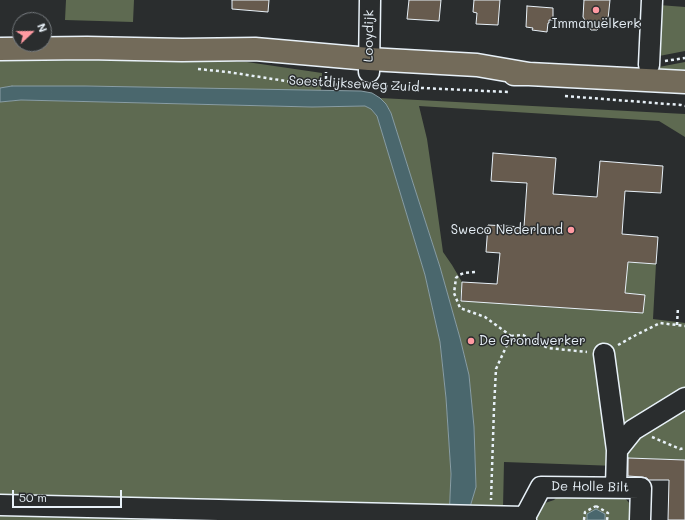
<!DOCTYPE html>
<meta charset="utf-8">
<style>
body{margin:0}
#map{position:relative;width:685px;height:520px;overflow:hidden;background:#2a2d2e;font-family:Mali,sans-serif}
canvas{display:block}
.north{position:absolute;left:12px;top:12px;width:40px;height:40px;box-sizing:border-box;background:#2a2d2e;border:1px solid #767b7f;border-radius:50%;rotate:68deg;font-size:11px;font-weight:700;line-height:16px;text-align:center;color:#e8f1f8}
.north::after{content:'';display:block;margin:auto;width:14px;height:18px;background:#ff9aa2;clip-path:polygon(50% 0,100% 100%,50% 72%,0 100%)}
.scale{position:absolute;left:12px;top:490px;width:110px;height:18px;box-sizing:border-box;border:2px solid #e8f1f8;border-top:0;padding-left:5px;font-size:12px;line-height:14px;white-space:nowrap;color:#e8f1f8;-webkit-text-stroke:3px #2a2d2e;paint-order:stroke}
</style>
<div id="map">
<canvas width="685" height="520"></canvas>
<div class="north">N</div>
<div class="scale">50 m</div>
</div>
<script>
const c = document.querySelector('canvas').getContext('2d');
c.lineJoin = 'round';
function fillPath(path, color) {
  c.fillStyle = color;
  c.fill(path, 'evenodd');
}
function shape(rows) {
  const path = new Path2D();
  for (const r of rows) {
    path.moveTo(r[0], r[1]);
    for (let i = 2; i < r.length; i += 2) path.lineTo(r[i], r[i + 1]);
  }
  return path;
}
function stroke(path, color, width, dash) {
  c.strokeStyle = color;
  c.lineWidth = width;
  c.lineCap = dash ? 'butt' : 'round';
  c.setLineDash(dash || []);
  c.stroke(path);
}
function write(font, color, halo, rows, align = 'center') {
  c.font = font + ' Mali,sans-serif';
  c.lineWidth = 3;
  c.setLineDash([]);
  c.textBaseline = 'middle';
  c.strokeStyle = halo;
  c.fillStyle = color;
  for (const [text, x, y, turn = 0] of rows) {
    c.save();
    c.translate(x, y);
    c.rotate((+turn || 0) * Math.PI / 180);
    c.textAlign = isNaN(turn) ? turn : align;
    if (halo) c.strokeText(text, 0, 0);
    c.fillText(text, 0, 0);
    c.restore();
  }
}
fillPath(shape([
 [66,0,134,0,133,22,65,20],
 [659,5,685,7,685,51,654,57],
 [0,57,171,58,247,62,322,73,321,91,85,86,12,86,0,88],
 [685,62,685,70,624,72,625,67,659,67],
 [380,98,685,114,685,137,659,121,419,106,427,139,435,194,443,252,452,265,462,282,460,300,643,313,644,295,625,293,626,281,605,261,656,264,653,319,685,323,685,460,628,458,617,450,617,466,504,462,503,508,470,507,476,487,474,427,469,375,460,338,440,267,413,183,391,113,386,104],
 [21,100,312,107,365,106,371,109,377,116,425,275,440,342,446,398,451,474,449,520,0,520,0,102],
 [559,495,624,497,630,504,630,520,535,520,535,518,538,508,545,503,554,500]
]), '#5e6a51');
const water = shape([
 [12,86,85,86,361,91,372,93,380,98,386,104,391,113,413,183,440,267,460,338,469,375,474,427,476,487,470,507,449,520,451,474,446,398,440,342,425,275,377,116,371,109,365,106,312,107,21,100,0,102,0,88,12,86],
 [596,509,605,514,605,520,587,520,587,514,596,509]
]);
fillPath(water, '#4a676d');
stroke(water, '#899ea5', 1);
const building = shape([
 [232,0,269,0,268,12,232,9,232,0],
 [409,0,441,0,439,21,407,19,409,0],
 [474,0,500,0,498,25,476,24,477,13,473,12,474,0],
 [584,0,610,0,608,19,597,30,591,30,583,17,584,0],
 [527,6,553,8,553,20,549,20,549,23,548,23,547,32,532,30,533,28,526,27,527,6],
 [493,153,556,158,553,194,597,197,600,161,663,166,661,193,625,191,622,234,658,237,656,264,628,262,625,293,645,295,643,313,461,301,462,282,497,284,500,253,486,252,488,225,524,227,527,183,491,181,493,153],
 [628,458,685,460,685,520,668,520,669,480,648,480,647,478,642,477,628,476,628,458]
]);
fillPath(building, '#675b4e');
stroke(building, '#e8f1f8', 1);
const minor = shape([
 [649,65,652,0],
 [369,72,370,0],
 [604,354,617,450],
 [616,487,617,450,633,430,685,398],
 [0,505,525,517],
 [526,520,525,517,541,487,641,488,640,520]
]);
const major = shape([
 [0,49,87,48,182,50,255,49,369,59,477,65,529,74],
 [514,74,529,74,685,82]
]);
stroke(minor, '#e8f1f8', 23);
stroke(major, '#e8f1f8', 25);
stroke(shape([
 [665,61,685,58],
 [198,69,228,72,305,84,358,85],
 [326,85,326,72],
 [379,86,508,92],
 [565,96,681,105,685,106],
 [475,272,464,273,459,275,456,278,454,293,460,308,485,317,511,336,496,369,494,408,491,500],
 [677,325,678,307],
 [511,336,523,335,548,348,587,352],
 [618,345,636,335,660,323,685,326],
 [652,437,680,449,685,448],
 [596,506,608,513,607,520],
 [584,520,585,512,596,506]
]), '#e8f1f8', 2.5, [3, 3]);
stroke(minor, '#2a2d2e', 20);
stroke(major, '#736b5a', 22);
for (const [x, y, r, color] of [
 [596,10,4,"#ff9aa2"],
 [571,230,4,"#ff9aa2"],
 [471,341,4,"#ff9aa2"]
]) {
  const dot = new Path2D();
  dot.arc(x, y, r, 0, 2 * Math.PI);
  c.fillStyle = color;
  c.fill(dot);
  stroke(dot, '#2a2d2e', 1.5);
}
write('13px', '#e8f1f8', '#2a2d2e', [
 ["Immanuëlkerk",596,24],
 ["Sweco Nederland",563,230,"right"],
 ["De Grondwerker",479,341,"left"]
]);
write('13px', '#e8f1f8', '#2a2d2e', [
 ["Looydijk",369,36,-89],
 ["Soestdijkseweg Zuid",354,84,3],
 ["De Holle Bilt",590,487,1]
]);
</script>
